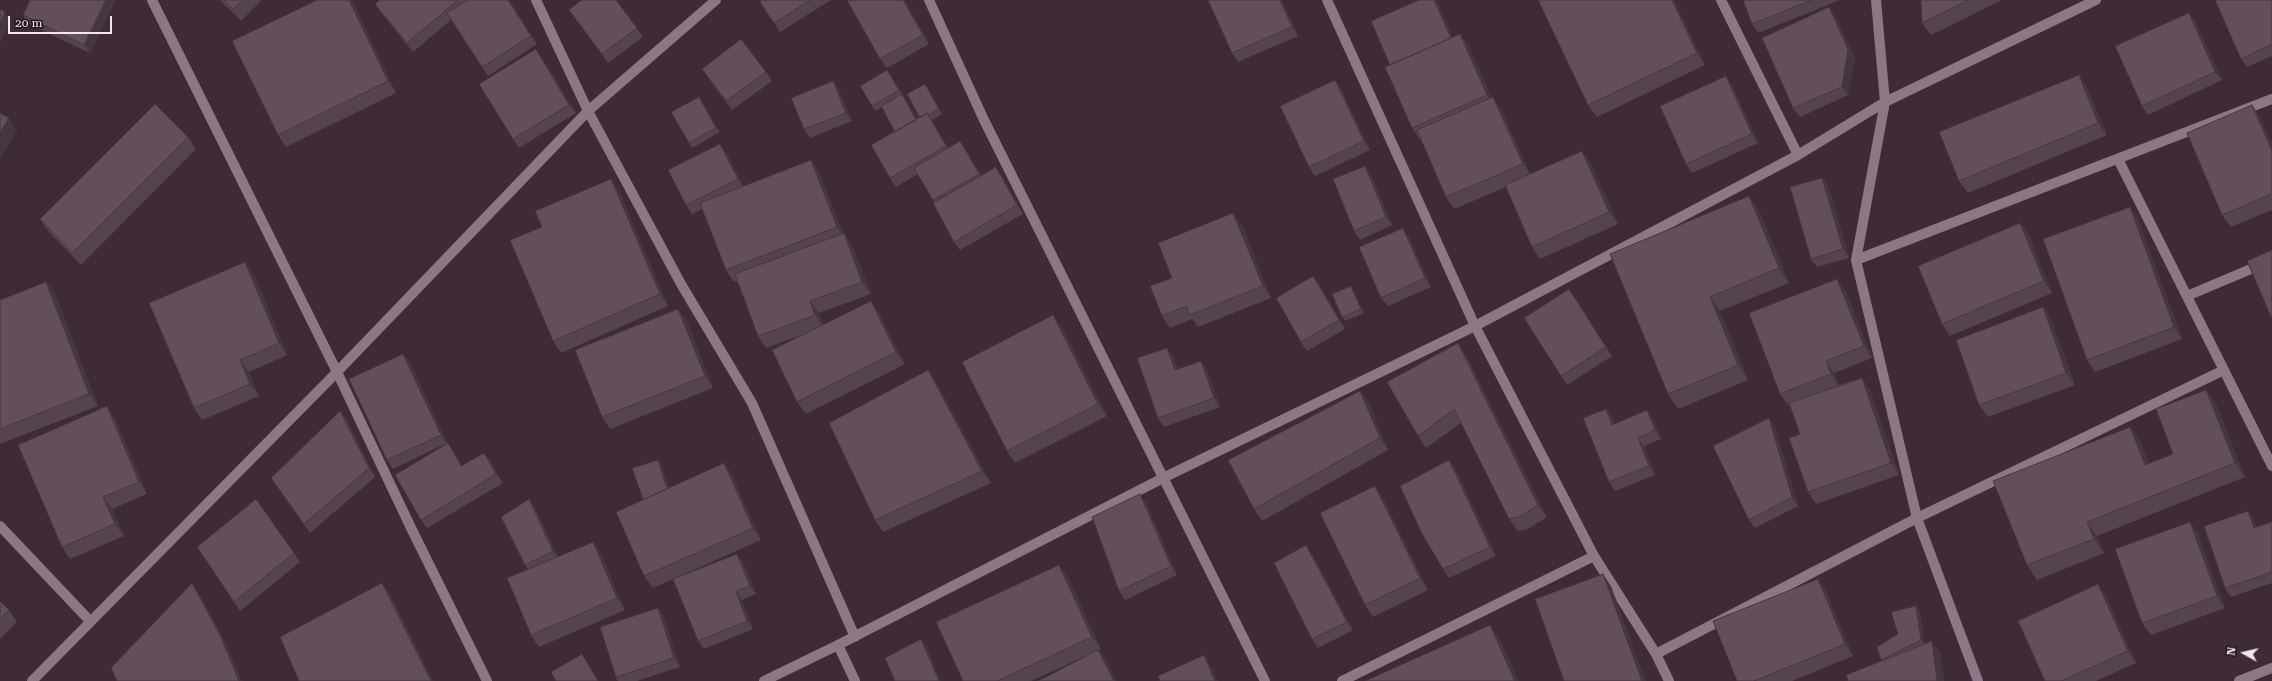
<!DOCTYPE html>
<style>
body{margin:0}
#map{position:relative;width:2272px;height:681px;overflow:hidden;background:#3e2b37;font-family:"Roboto Serif",serif}
canvas{display:block}
.north{position:absolute;left:2224px;top:633px;width:40px;height:40px;-webkit-text-stroke:3px #1f171c;paint-order:stroke;rotate:278deg;font-size:11px;font-weight:700;line-height:16px;text-align:center;color:#f3e6ee}
.north::after{content:'';display:block;margin:auto;width:14px;height:18px;background:#f3e6ee;clip-path:polygon(50% 0,100% 100%,50% 72%,0 100%)}
.scale{position:absolute;left:8px;top:16px;width:104px;height:18px;box-sizing:border-box;border:2px solid #f3e6ee;border-top:0;padding-left:5px;font-size:12px;line-height:14px;white-space:nowrap;color:#f3e6ee;-webkit-text-stroke:3px #1f171c;paint-order:stroke}
</style>
<div id="map">
<canvas width="2272" height="681"></canvas>
<div class="north">N</div>
<div class="scale">20 m</div>
</div>
<script>
const c = document.querySelector('canvas').getContext('2d');
c.lineJoin = 'round';
function shape(rows) {
  const path = new Path2D();
  for (const r of rows) {
    path.moveTo(r[0], r[1]);
    for (let i = 2; i < r.length; i += 2) path.lineTo(r[i], r[i + 1]);
  }
  return path;
}
function stroke(path, color, width, dash) {
  c.strokeStyle = color;
  c.lineWidth = width;
  c.lineCap = dash ? 'butt' : 'round';
  c.setLineDash(dash || []);
  c.stroke(path);
}
function fillPath(path, color) {
  c.fillStyle = color;
  c.fill(path, 'evenodd');
}
stroke(shape([
 [152,0,337,372,412,530,487,681],
 [536,0,588,111,681,284,752,403,855,637],
 [929,0,984,120,1265,681],
 [1327,0,1475,326,1594,556,1656,654,1669,681],
 [1721,0,1798,155],
 [1876,0,1885,102,1856,260,1917,518,1978,681],
 [2118,159,2272,466],
 [1856,260,2272,99],
 [2187,296,2272,260],
 [0,526,90,621],
 [838,645,855,681],
 [1656,654,1917,518,2224,370],
 [32,681,337,372,588,111,716,0],
 [764,681,838,645,1165,477,1475,326,1798,155,1885,102,2096,0],
 [1342,681,1594,556],
 [2239,681,2272,668]
]), '#8d7785', 10);
fillPath(shape([
 [116,0,90,53,29,24,23,15],
 [220,0,262,0,241,21],
 [317,0,352,0,396,93,286,147,278,135],
 [380,0,509,0,537,44,488,76,451,20,413,52,381,13,375,4],
 [616,0,643,37,608,63,575,18],
 [762,0,831,0,780,32,760,2],
 [847,0,905,0,929,44,887,68,880,59],
 [1208,0,1282,0,1298,36,1238,62,1232,53],
 [1674,0,1705,65,1597,117,1588,105],
 [1743,0,1840,0,1758,33,1752,24],
 [1921,0,2002,0,1931,35,1922,23],
 [2272,0,2272,56,2247,67,2241,59],
 [1438,3,1452,37,1460,34,1469,46,1491,97,1501,109,1530,174,1591,163,1618,224,1540,259,1532,247,1506,187,1454,209,1446,197,1421,140,1420,140,1412,128,1390,65],
 [1835,16,1855,58,1848,95,1800,117,1793,108],
 [2195,21,2222,80,2148,115,2142,106],
 [542,58,576,113,519,148,513,139],
 [766,72,772,81,732,110,708,78],
 [890,74,903,95,917,119,920,118,925,84,942,114,932,120,948,148,966,150,981,175,1002,176,1023,214,960,250,954,242,934,202,918,174,896,187,890,178,895,132,882,107,875,111,872,106],
 [1335,80,1341,89,1370,150,1315,176,1309,167],
 [833,81,839,90,852,121,810,138,804,129],
 [1732,85,1758,143,1692,173,1686,164],
 [2087,87,2107,135,1968,193,1959,181],
 [699,97,720,132,692,148,689,143],
 [2260,117,2272,144,2272,210,2231,227,2222,215],
 [188,137,196,149,81,265,48,231,40,219],
 [726,152,743,186,819,172,843,233,844,233,852,245,871,294,819,313,823,325,871,301,879,313,905,364,806,414,797,402,804,334,766,348,758,336,737,281,734,282,726,270,702,209,692,214,686,205],
 [1371,175,1392,225,1360,240,1354,231],
 [1822,178,1828,186,1849,258,1817,267,1811,259],
 [619,191,668,306,561,353,553,341,542,227],
 [1759,210,1789,283,1720,311,1748,380,1678,409,1668,394,1610,254],
 [2138,219,2182,339,2095,372,2087,360],
 [2020,223,2029,235,2052,293,1950,336,1942,324],
 [1242,225,1271,298,1198,327,1192,319,1170,328,1162,316,1172,278],
 [1409,237,1431,287,1388,306,1381,298],
 [254,274,287,355,249,372,259,396,202,420,194,408],
 [46,282,55,294,98,406,0,444,0,300],
 [1319,284,1345,329,1307,351,1301,342],
 [1351,286,1354,291,1364,313,1345,321,1342,317],
 [1569,289,1612,356,1567,385,1561,376],
 [1846,291,1872,358,1834,373,1839,385,1862,378,1870,390,1899,475,1816,504,1808,492,1800,434,1790,406,1789,406,1780,394],
 [2043,307,2051,319,2075,385,1988,417,1979,405],
 [678,309,687,321,713,388,610,429,602,417],
 [1062,327,1107,416,1015,463,1007,451],
 [403,354,410,362,447,443,454,451,462,466,484,453,490,461,503,483,427,528,421,520,443,445,393,469,387,460],
 [1466,355,1547,517,1528,529,1518,531,1509,519,1461,423,1426,448,1418,436],
 [1173,356,1177,369,1201,361,1207,370,1220,407,1164,427,1158,418],
 [928,370,936,382,991,483,883,532,875,520],
 [2206,390,2216,404,2245,477,2097,536,2104,553,2037,580,2027,565,2130,427,2140,441,2149,463,2173,454],
 [1360,391,1369,403,1388,450,1262,521,1254,509],
 [1606,409,1612,417,1614,424,1647,410,1653,419,1661,439,1644,446,1655,475,1615,491,1609,482],
 [115,418,147,494,112,509,124,536,70,559,62,547],
 [347,420,375,477,310,533,271,478],
 [1775,427,1798,506,1755,528,1749,520],
 [658,460,661,464,669,488,724,463,732,475,761,540,653,588,644,576,643,499],
 [1455,468,1496,556,1449,578,1443,569],
 [1375,486,1383,498,1428,590,1373,617,1365,605],
 [256,499,300,562,240,611,234,602],
 [529,499,535,508,558,557,593,542,601,554,625,610,539,647,531,635,528,569,525,565],
 [1146,503,1177,575,1125,600,1119,591],
 [2254,520,2256,527,2272,522,2272,583,2231,597,2225,588],
 [2190,522,2198,534,2225,608,2151,635,2142,623],
 [1312,554,1353,630,1318,648,1312,639],
 [743,562,756,594,742,600,753,629,704,649,698,641],
 [1068,577,1101,649,1099,650,1107,662,1116,681,1038,681,1088,655,1031,681,963,681],
 [1818,579,1826,591,1853,656,1792,681,1737,681],
 [2098,584,2106,596,2136,663,2096,681,2045,681],
 [0,601,9,610,17,622,0,639],
 [1916,606,1920,611,1924,644,1940,653,1944,681,1848,681,1881,661,1881,660],
 [658,608,664,617,680,667,637,681,618,681,616,677]
]), '#55444f');
fillPath(shape([
 [106,0,116,0,90,53,84,45],
 [349,0,352,0,396,93,388,81],
 [508,0,509,0,537,44,531,36],
 [903,0,905,0,929,44,923,35],
 [1280,0,1282,0,1298,36,1292,27],
 [1434,0,1436,0,1438,3,1457,47,1451,38],
 [1672,0,1674,0,1705,65,1697,53],
 [1829,7,1835,16,1855,58,1848,95,1842,87],
 [5,12,11,21,0,44,0,23],
 [2189,13,2195,21,2222,80,2215,72],
 [1460,34,1469,46,1496,107,1487,95],
 [536,49,542,58,576,113,569,105],
 [2079,75,2087,87,2107,135,2098,123],
 [1726,76,1732,85,1758,143,1752,134],
 [1335,80,1341,89,1370,150,1364,141],
 [833,81,839,90,852,121,846,113],
 [902,94,905,99,920,126,917,122],
 [699,97,702,101,720,132,716,128],
 [1493,97,1501,109,1531,176,1523,164],
 [2252,105,2260,117,2272,144,2272,151],
 [927,113,933,122,952,155,946,146],
 [9,118,17,130,0,160,0,133],
 [960,141,966,150,985,182,979,174],
 [720,144,726,152,744,188,738,179],
 [1582,151,1591,163,1618,224,1609,212],
 [811,160,819,172,845,239,837,227],
 [1365,166,1371,175,1392,225,1386,217],
 [996,167,1002,176,1023,214,1017,205],
 [1822,178,1828,186,1849,258,1843,249],
 [611,179,619,191,668,306,660,294],
 [1749,196,1759,210,1789,283,1779,268],
 [2130,207,2138,219,2182,339,2174,327],
 [1233,213,1242,225,1271,298,1263,286],
 [2020,223,2029,235,2052,293,2044,281],
 [1403,228,1409,237,1431,287,1425,278],
 [844,233,852,245,871,294,862,282],
 [245,262,254,274,287,355,279,343],
 [1313,276,1319,284,1345,329,1339,320],
 [1837,279,1846,291,1872,358,1864,346],
 [46,282,55,294,98,406,89,394],
 [1351,286,1354,291,1364,313,1361,309],
 [1569,289,1575,297,1612,356,1606,347],
 [1710,297,1720,311,1748,380,1738,365],
 [810,301,819,313,823,327,815,315],
 [871,301,879,313,905,364,896,352],
 [2043,307,2051,319,2075,385,2066,373],
 [678,309,687,321,713,388,705,376],
 [1053,315,1062,327,1107,416,1098,404],
 [1458,343,1466,355,1547,517,1538,505],
 [1167,348,1173,356,1181,379,1175,370],
 [403,354,410,362,447,444,441,435],
 [240,360,249,372,259,396,250,384],
 [1201,361,1207,370,1220,407,1214,398],
 [1826,361,1834,373,1839,386,1831,374],
 [928,370,936,382,991,483,982,471],
 [1862,378,1870,390,1899,475,1891,463],
 [2206,390,2216,404,2245,477,2235,463],
 [1360,391,1369,403,1388,450,1380,438],
 [107,406,115,418,147,494,139,482],
 [1606,409,1612,417,1618,433,1612,425],
 [1647,410,1653,419,1661,439,1655,430],
 [340,411,347,420,375,477,369,468],
 [1769,418,1775,427,1798,506,1792,497],
 [2130,427,2140,441,2156,479,2145,465],
 [1638,438,1644,446,1655,475,1649,466],
 [448,443,454,451,467,475,461,466],
 [484,453,490,461,503,483,496,474],
 [658,460,661,464,671,495,668,491],
 [1449,460,1455,468,1496,556,1490,547],
 [724,463,732,475,761,540,753,528],
 [1375,486,1383,498,1428,590,1420,578],
 [1140,494,1146,503,1177,575,1171,566],
 [103,497,112,509,124,536,115,524],
 [529,499,535,508,559,560,553,551],
 [2248,511,2254,520,2260,537,2254,528],
 [2087,522,2097,536,2104,553,2094,539],
 [2190,522,2198,534,2225,608,2217,596],
 [593,542,601,554,625,610,617,598],
 [1306,545,1312,554,1353,630,1347,622],
 [737,554,743,562,756,594,750,586],
 [1059,565,1068,577,1101,649,1092,637],
 [1603,574,1611,586,1646,681,1642,681],
 [1818,579,1826,591,1853,656,1845,644],
 [192,583,200,595,229,649,242,681,239,681],
 [382,583,391,595,433,681,431,681],
 [2098,584,2106,596,2136,663,2128,651],
 [736,591,742,600,753,629,747,621],
 [1916,606,1920,611,1925,645,1921,640],
 [658,608,664,617,680,667,674,658],
 [1490,625,1500,639,1519,681,1515,681],
 [921,639,927,647,941,681,939,681],
 [1932,641,1940,653,1944,681,1937,681],
 [1098,650,1107,662,1116,681,1114,681],
 [582,654,588,663,599,681,598,681],
 [1204,655,1210,664,1218,681,1215,681]
]), '#453740');
const building = shape([
 [30,0,106,0,84,45,23,15,30,0],
 [223,0,242,0,233,9,223,0],
 [317,0,349,0,388,81,278,135,232,41,317,0],
 [380,0,458,0,407,43,375,4,380,0],
 [468,0,508,0,531,36,482,67,447,13,468,0],
 [581,0,616,0,637,28,602,54,569,10,581,0],
 [762,0,811,0,774,23,760,2,762,0],
 [847,0,903,0,923,35,880,59,847,0],
 [1208,0,1280,0,1292,27,1232,53,1208,0],
 [1419,0,1434,0,1451,38,1390,65,1371,21,1419,0],
 [1538,0,1672,0,1697,53,1588,105,1538,0],
 [1743,0,1812,0,1752,24,1743,0],
 [1921,0,1969,0,1922,23,1921,0],
 [2215,0,2272,0,2272,44,2241,59,2215,0],
 [1829,7,1848,49,1842,87,1793,108,1762,38,1829,7],
 [0,9,5,12,0,23,0,9],
 [2189,13,2215,72,2142,106,2115,46,2189,13],
 [1460,34,1487,95,1412,128,1385,67,1460,34],
 [741,39,766,72,726,101,702,69,741,39],
 [536,49,569,105,513,139,479,84,536,49],
 [887,70,899,90,872,106,860,86,887,70],
 [2079,75,2098,123,1959,181,1939,132,2079,75],
 [1726,76,1752,134,1686,164,1660,106,1726,76],
 [1335,80,1364,141,1309,167,1280,106,1335,80],
 [833,81,846,113,804,129,791,98,833,81],
 [925,84,939,109,928,115,927,113,920,118,907,94,925,84],
 [902,94,916,120,895,132,881,106,902,94],
 [699,97,716,128,689,143,671,112,699,97],
 [1493,97,1523,164,1446,197,1417,130,1493,97],
 [155,104,188,137,72,253,40,219,155,104],
 [2252,105,2272,151,2272,194,2222,215,2187,133,2252,105],
 [0,113,9,118,0,133,0,113],
 [927,113,946,146,890,178,871,145,927,113],
 [960,141,979,174,933,200,914,168,960,141],
 [720,144,738,179,686,205,668,170,720,144],
 [1582,151,1609,212,1532,247,1505,185,1582,151],
 [811,160,837,227,726,270,700,203,811,160],
 [1365,166,1386,217,1354,231,1333,179,1365,166],
 [996,167,1017,205,954,242,933,203,996,167],
 [1822,178,1843,249,1811,259,1790,187,1822,178],
 [611,179,660,294,553,341,510,240,542,227,535,211,611,179],
 [1749,196,1779,268,1710,297,1738,365,1668,394,1610,254,1749,196],
 [2130,207,2174,327,2087,360,2043,239,2130,207],
 [1233,213,1263,286,1190,315,1186,306,1162,316,1150,286,1172,278,1158,243,1233,213],
 [2020,223,2044,281,1942,324,1918,266,2020,223],
 [1403,228,1425,278,1381,298,1359,247,1403,228],
 [844,233,862,282,810,301,815,315,758,336,735,274,844,233],
 [2272,250,2272,319,2247,261,2272,250],
 [245,262,279,343,240,360,250,384,194,408,149,303,245,262],
 [1313,276,1339,320,1301,342,1276,298,1313,276],
 [1837,279,1864,346,1826,361,1831,374,1780,394,1749,313,1837,279],
 [46,282,89,394,0,429,0,300,46,282],
 [1351,286,1361,309,1342,317,1332,294,1351,286],
 [1569,289,1606,347,1561,376,1524,318,1569,289],
 [871,301,896,352,797,402,772,350,871,301],
 [2043,307,2066,373,1979,405,1956,340,2043,307],
 [678,309,705,376,602,417,575,350,678,309],
 [1053,315,1098,404,1007,451,962,362,1053,315],
 [1458,343,1538,505,1519,517,1509,519,1454,409,1418,436,1387,382,1458,343],
 [1167,348,1175,370,1201,361,1214,398,1158,418,1137,358,1167,348],
 [403,354,441,435,387,460,349,379,403,354],
 [928,370,982,471,875,520,829,423,928,370],
 [1862,378,1891,463,1808,492,1789,438,1800,434,1789,403,1862,378],
 [2206,390,2235,463,2087,522,2094,539,2027,565,1993,481,2130,427,2145,465,2173,454,2156,409,2206,390],
 [1360,391,1380,438,1254,509,1228,460,1360,391],
 [107,406,139,482,103,497,115,524,62,547,18,445,107,406],
 [1606,409,1612,425,1647,410,1655,430,1638,438,1649,466,1609,482,1583,418,1606,409],
 [340,411,369,468,304,524,271,478,340,411],
 [1769,418,1792,497,1749,520,1713,446,1769,418],
 [448,443,461,466,484,453,496,474,421,520,395,475,448,443],
 [658,460,667,489,651,496,643,499,632,468,658,460],
 [1449,460,1490,547,1443,569,1422,534,1400,486,1449,460],
 [724,463,753,528,644,576,616,512,724,463],
 [1375,486,1420,578,1365,605,1320,513,1375,486],
 [1140,494,1171,566,1119,591,1092,517,1140,494],
 [256,499,294,553,234,602,197,547,256,499],
 [529,499,553,551,525,565,501,517,529,499],
 [2248,511,2254,528,2272,522,2272,572,2225,588,2204,526,2248,511],
 [2190,522,2217,596,2142,623,2115,549,2190,522],
 [593,542,617,598,531,635,507,578,593,542],
 [1306,545,1347,622,1312,639,1274,563,1306,545],
 [737,554,750,586,736,591,747,621,698,641,673,579,737,554],
 [1059,565,1092,637,997,681,963,681,936,622,1059,565],
 [1603,574,1642,681,1564,681,1535,599,1603,574],
 [1818,579,1845,644,1754,681,1737,681,1713,621,1818,579],
 [192,583,221,637,239,681,117,681,111,668,192,583],
 [382,583,431,681,299,681,280,637,382,583],
 [2098,584,2128,651,2061,681,2045,681,2018,621,2098,584],
 [0,601,9,610,0,619,0,601],
 [1916,606,1921,640,1881,660,1877,647,1898,634,1891,612,1916,606],
 [658,608,674,658,616,677,600,627,658,608],
 [1490,625,1515,681,1365,681,1490,625],
 [921,639,939,681,895,681,885,658,921,639],
 [1932,641,1937,681,1848,681,1846,675,1932,641],
 [1098,650,1114,681,1038,681,1098,650],
 [582,654,598,681,556,681,551,672,582,654],
 [1204,655,1215,681,1160,681,1158,676,1204,655]
]);
fillPath(building, '#634f5c');
stroke(building, '#453740', 1);
</script>
